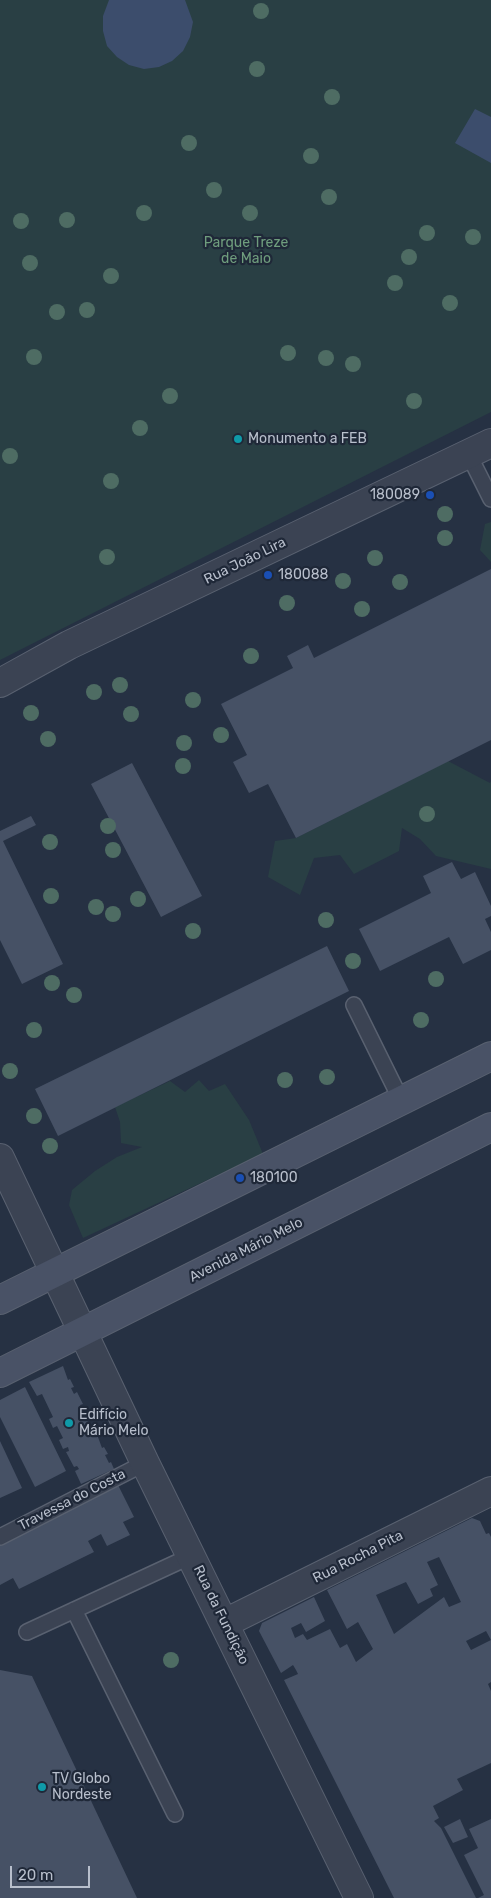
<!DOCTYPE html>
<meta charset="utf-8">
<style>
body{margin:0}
#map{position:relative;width:491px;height:1898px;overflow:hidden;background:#263143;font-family:Rubik,sans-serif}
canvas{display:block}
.scale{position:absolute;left:10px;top:1866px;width:80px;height:22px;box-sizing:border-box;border:2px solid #b8bfcc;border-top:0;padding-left:6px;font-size:15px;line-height:18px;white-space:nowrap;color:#b8bfcc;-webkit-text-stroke:4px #1f2838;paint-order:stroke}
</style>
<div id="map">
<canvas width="491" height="1898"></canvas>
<div class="scale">20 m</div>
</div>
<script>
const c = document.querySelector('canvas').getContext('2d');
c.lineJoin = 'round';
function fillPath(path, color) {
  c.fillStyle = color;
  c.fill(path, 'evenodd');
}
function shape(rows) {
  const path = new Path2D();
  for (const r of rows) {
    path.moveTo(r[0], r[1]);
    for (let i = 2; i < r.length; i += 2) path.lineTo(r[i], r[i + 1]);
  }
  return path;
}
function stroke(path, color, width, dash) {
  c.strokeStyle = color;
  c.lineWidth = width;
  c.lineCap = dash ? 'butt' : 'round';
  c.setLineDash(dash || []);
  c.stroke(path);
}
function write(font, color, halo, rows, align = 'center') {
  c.font = font + ' Rubik,sans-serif';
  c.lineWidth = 4.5;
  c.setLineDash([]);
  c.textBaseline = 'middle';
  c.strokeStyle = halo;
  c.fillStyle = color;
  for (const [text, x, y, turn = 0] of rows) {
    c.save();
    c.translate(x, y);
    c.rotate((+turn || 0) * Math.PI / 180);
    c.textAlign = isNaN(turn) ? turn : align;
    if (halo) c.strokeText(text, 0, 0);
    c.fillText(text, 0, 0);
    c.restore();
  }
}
fillPath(shape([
 [0,0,491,0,491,412,0,660],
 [491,522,491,562,480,550,485,524],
 [448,761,490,783,491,781,491,869,436,856,420,839,402,828,399,851,354,874,340,855,314,858,300,895,268,877,275,841,296,838],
 [199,1080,209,1091,225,1084,249,1120,263,1154,83,1238,69,1205,72,1190,95,1171,117,1157,142,1147,121,1143,120,1122,115,1107,170,1081,185,1092]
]), '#293f44');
fillPath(shape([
 [109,0,185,0,193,22,190,37,183,51,172,61,159,67,144,69,129,65,117,57,107,46,103,31,103,16],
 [475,109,491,117,491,163,455,143]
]), '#3c4d6c');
fillPath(shape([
 [491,569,491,740,296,838,268,784,249,793,233,762,247,755,221,704,293,668,287,656,308,645,314,658],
 [132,763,202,896,161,917,91,784],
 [31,816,36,825,3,841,63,964,22,984,0,940,0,831],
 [452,862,461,879,475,872,491,906,491,916,485,919,491,932,491,950,463,964,449,937,380,971,359,929,431,893,423,876],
 [327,946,349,991,58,1136,35,1089],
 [63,1366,68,1380,70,1379,74,1387,71,1388,74,1394,77,1392,83,1404,80,1405,92,1431,95,1429,102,1448,104,1447,108,1454,105,1455,109,1463,111,1462,114,1469,81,1484,75,1471,79,1469,77,1466,74,1467,66,1452,69,1451,68,1447,63,1449,59,1440,63,1438,57,1426,53,1428,49,1419,53,1417,42,1394,37,1396,29,1382],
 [25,1387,66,1471,35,1487,0,1417,0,1400],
 [0,1441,22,1488,0,1498],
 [117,1483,134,1517,123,1522,130,1535,107,1546,101,1534,88,1541,94,1552,19,1589,13,1578,0,1585,0,1542],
 [472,1518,480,1521,486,1534,489,1533,491,1537,491,1640,486,1631,466,1641,471,1650,491,1640,491,1682,488,1684,491,1691,491,1763,457,1779,463,1790,433,1806,439,1818,434,1821,441,1828,476,1898,394,1898,284,1680,298,1674,296,1670,293,1665,281,1673,259,1631,262,1623,314,1597,325,1621,306,1632,301,1623,291,1628,295,1638,303,1634,307,1640,330,1629,340,1648,347,1644,356,1662,373,1649,358,1622,347,1629,327,1590],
 [439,1557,461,1602,449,1607,444,1597,394,1634,376,1595,406,1582,418,1604,433,1596,430,1589,438,1585,427,1562],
 [0,1670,32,1676,137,1898,0,1898],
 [460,1819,468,1837,453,1843,444,1827],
 [491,1819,491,1898,478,1898,484,1895,464,1855,478,1848,469,1829]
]), '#465165');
const service = shape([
 [469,455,491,499],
 [354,1005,401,1100],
 [0,1537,145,1463],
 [74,1610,175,1814],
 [27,1632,191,1556]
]);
const minor = shape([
 [0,683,69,645,491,443],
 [0,1158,145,1463,359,1898],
 [225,1623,491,1491]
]);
const secondary = shape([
 [0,1300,491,1056],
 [0,1373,491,1127]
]);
stroke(service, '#596170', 18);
stroke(minor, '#596170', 30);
stroke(secondary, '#596170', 30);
stroke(service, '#3b4353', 15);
stroke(minor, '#3b4353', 28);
stroke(secondary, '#495266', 28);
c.fillStyle = '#4e6c63';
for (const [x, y] of [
 [261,11],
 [257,69],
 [332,97],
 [189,143],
 [311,156],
 [214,190],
 [329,197],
 [144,213],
 [250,213],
 [67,220],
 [21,221],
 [427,233],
 [473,237],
 [409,257],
 [30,263],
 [111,276],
 [395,283],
 [450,303],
 [87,310],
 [57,312],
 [288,353],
 [34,357],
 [326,358],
 [353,364],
 [170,396],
 [414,401],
 [140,428],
 [10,456],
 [111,481],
 [445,514],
 [445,538],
 [107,557],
 [375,558],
 [343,581],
 [400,582],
 [287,603],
 [362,609],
 [251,656],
 [120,685],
 [94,692],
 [193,700],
 [31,713],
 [131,714],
 [221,735],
 [48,739],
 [184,743],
 [183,766],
 [427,814],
 [108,826],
 [50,842],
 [113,850],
 [51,896],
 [138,899],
 [96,907],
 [113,914],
 [326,920],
 [193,931],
 [353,961],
 [436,979],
 [52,983],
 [74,995],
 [421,1020],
 [34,1030],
 [10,1071],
 [327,1077],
 [285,1080],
 [34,1116],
 [50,1146],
 [171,1660]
]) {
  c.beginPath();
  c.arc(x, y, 8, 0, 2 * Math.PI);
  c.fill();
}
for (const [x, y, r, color] of [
 [238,439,5,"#0f9aa8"],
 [430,495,5,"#1a4fb4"],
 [268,575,5,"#1a4fb4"],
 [240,1178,5,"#1a4fb4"],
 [69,1423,5,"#0f9aa8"],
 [42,1787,5,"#0f9aa8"]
]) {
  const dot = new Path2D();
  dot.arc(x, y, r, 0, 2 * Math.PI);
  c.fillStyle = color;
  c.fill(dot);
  stroke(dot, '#1f2838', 2);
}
write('14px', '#6f9d7d', '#1f2838', [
 ["Parque Treze",246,243],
 ["de Maio",246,259]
]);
write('14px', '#b8bfcc', '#1f2838', [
 ["Monumento a FEB",248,439],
 ["180089",420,495,"right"],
 ["180088",278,575],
 ["180100",250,1178],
 ["Edifício",79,1415],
 ["Mário Melo",79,1431],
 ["TV Globo",52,1779],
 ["Nordeste",52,1795]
], 'left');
write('14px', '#b8bfcc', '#1f2838', [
 ["Rua João Lira",245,561,-26],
 ["Avenida Mário Melo",246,1250,-27],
 ["Travessa do Costa",72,1500,-27],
 ["Rua Rocha Pita",358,1557,-27],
 ["Rua da Fundição",221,1615,64]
]);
</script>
